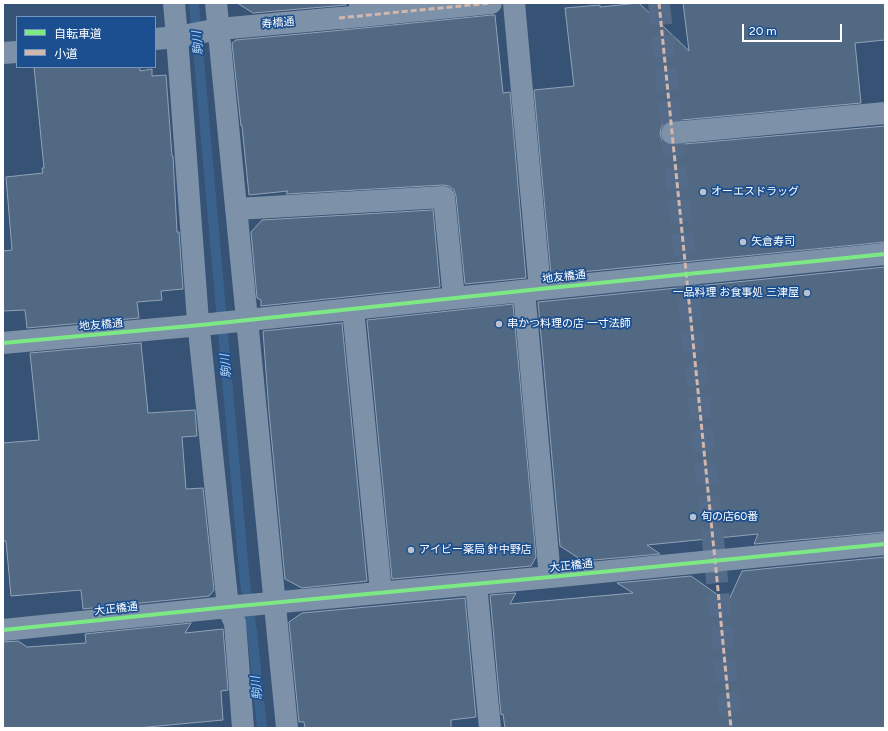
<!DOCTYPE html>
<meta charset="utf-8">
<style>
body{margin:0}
#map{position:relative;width:888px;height:731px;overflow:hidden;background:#365274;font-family:Figtree,"Noto Sans JP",sans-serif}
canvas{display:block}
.frame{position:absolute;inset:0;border:4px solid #fff;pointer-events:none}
.legend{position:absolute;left:16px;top:16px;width:140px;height:52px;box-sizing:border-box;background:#1b4f8f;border:1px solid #7695bc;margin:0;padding:5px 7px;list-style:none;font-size:12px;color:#fff}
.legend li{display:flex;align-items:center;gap:8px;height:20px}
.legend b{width:20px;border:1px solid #7695bc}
.scale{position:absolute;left:742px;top:24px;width:100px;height:18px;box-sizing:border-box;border:2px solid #fff;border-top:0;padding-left:5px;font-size:12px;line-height:14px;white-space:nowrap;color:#fff;-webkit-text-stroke:3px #1b4f8f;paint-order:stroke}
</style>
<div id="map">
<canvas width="888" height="731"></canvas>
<div class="frame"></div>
<ul class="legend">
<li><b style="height:5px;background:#7ce984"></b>自転車道</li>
<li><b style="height:5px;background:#d1b7ad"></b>小道</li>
</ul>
<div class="scale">20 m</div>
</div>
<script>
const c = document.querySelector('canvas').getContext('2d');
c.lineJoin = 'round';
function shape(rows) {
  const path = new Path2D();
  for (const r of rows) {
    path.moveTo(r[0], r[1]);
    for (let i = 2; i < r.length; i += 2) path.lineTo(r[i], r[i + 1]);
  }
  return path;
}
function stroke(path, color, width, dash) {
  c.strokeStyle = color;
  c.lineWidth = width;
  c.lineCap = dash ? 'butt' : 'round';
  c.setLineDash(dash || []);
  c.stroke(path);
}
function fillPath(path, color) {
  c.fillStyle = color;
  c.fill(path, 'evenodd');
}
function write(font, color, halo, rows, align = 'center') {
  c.font = font + ' Figtree,"Noto Sans JP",sans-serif';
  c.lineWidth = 3.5;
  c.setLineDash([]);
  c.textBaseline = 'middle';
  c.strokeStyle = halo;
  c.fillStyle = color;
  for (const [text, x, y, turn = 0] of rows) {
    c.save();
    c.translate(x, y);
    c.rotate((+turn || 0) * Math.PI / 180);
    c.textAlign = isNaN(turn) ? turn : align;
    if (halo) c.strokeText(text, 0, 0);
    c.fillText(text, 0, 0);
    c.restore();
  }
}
stroke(shape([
 [194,3,245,583,252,631,262,728]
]), '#3b618d', 10);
const building = shape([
 [237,3,346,3,346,5,253,13,237,3],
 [639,3,689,51,683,3,885,3,885,40,855,43,861,103,671,121,664,123,661,128,660,134,662,141,667,144,673,145,885,126,885,242,551,275,534,90,574,86,565,8,600,5,600,7,639,3],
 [492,15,495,15,503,93,510,92,526,278,465,284,456,196,454,190,449,186,443,185,286,194,288,191,249,195,242,126,241,126,232,43,236,40,343,30,492,15],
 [34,67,140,67,140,71,152,69,152,76,166,75,172,156,173,156,177,232,179,232,183,289,161,291,162,300,137,302,139,318,27,328,25,310,3,311,3,251,12,250,6,177,43,173,42,168,44,168,34,67],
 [433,210,440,287,261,306,261,300,257,298,251,232,262,220,433,210],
 [885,267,885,532,754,544,758,534,647,545,660,554,583,561,560,546,538,302,885,267],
 [513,304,536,557,531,566,392,579,367,320,513,304],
 [342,323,367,581,302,588,285,579,269,412,263,331,342,323],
 [141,343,148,413,195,410,197,436,182,437,186,489,203,488,214,590,209,596,83,609,81,590,11,596,6,541,3,541,3,443,39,440,30,353,141,343],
 [885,557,885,728,505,728,503,714,501,715,490,595,516,593,510,604,633,593,617,583,691,576,728,602,742,571,885,557],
 [465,598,476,717,451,720,451,728,305,728,304,722,299,722,289,622,302,613,465,598],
 [191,623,185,633,223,629,228,690,221,691,223,720,137,728,3,728,3,642,18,641,27,647,86,643,85,634,191,623]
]);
fillPath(building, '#526984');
stroke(building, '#92a2b6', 1);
stroke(shape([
 [659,3,718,590,731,728]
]), '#546c89', 22, [22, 11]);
stroke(shape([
 [342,18,491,3]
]), '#7d92a8', 22);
stroke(shape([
 [174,3,177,37,198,321,228,607,235,623,243,728],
 [216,3,287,728],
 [360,3,361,16],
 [514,3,540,289],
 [155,39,177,37,219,29,339,18],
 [3,53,17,52],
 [672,133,885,113],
 [236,209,444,197,454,298],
 [524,291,550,577],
 [353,309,381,592],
 [3,343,201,325,540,289,885,254],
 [476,584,490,728],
 [3,630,228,607,550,577,885,544]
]), '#7d92a8', 22);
stroke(shape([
 [659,3,718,590,731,728],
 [339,18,491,3]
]), '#d1b7ad', 3, [6, 3]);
stroke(shape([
 [3,343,201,325,540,289,885,254],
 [3,630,228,607,550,577,885,544]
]), '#7ce984', 4);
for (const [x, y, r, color] of [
 [703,192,4,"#b9c2ce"],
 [743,242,4,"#b9c2ce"],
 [807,293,4,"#b9c2ce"],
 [499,324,4,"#b9c2ce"],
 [693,517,4,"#b9c2ce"],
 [411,550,4,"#b9c2ce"]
]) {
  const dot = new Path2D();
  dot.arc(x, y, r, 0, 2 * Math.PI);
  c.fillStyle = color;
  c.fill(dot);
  stroke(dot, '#1b4f8f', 1.5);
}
write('11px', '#fff', '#1b4f8f', [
 ["寿橋通",278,23,-5],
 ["地友橋通",564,277,-6],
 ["地友橋通",101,325,-5],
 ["大正橋通",571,566,-6],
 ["大正橋通",116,609,-6]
]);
write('11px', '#fff', '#1b4f8f', [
 ["オーエスドラッグ",711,192],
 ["矢倉寿司",751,242],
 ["一品料理 お食事処 三津屋",799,293,"right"],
 ["串かつ料理の店 一寸法師",507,324],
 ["旬の店60番",701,517],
 ["アイビー薬局 針中野店",419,550]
], 'left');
write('italic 12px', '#b5d3f5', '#1b4f8f', [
 ["駒川",198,43,-95],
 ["駒川",226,366,-95],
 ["駒川",257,688,-96]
]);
</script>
